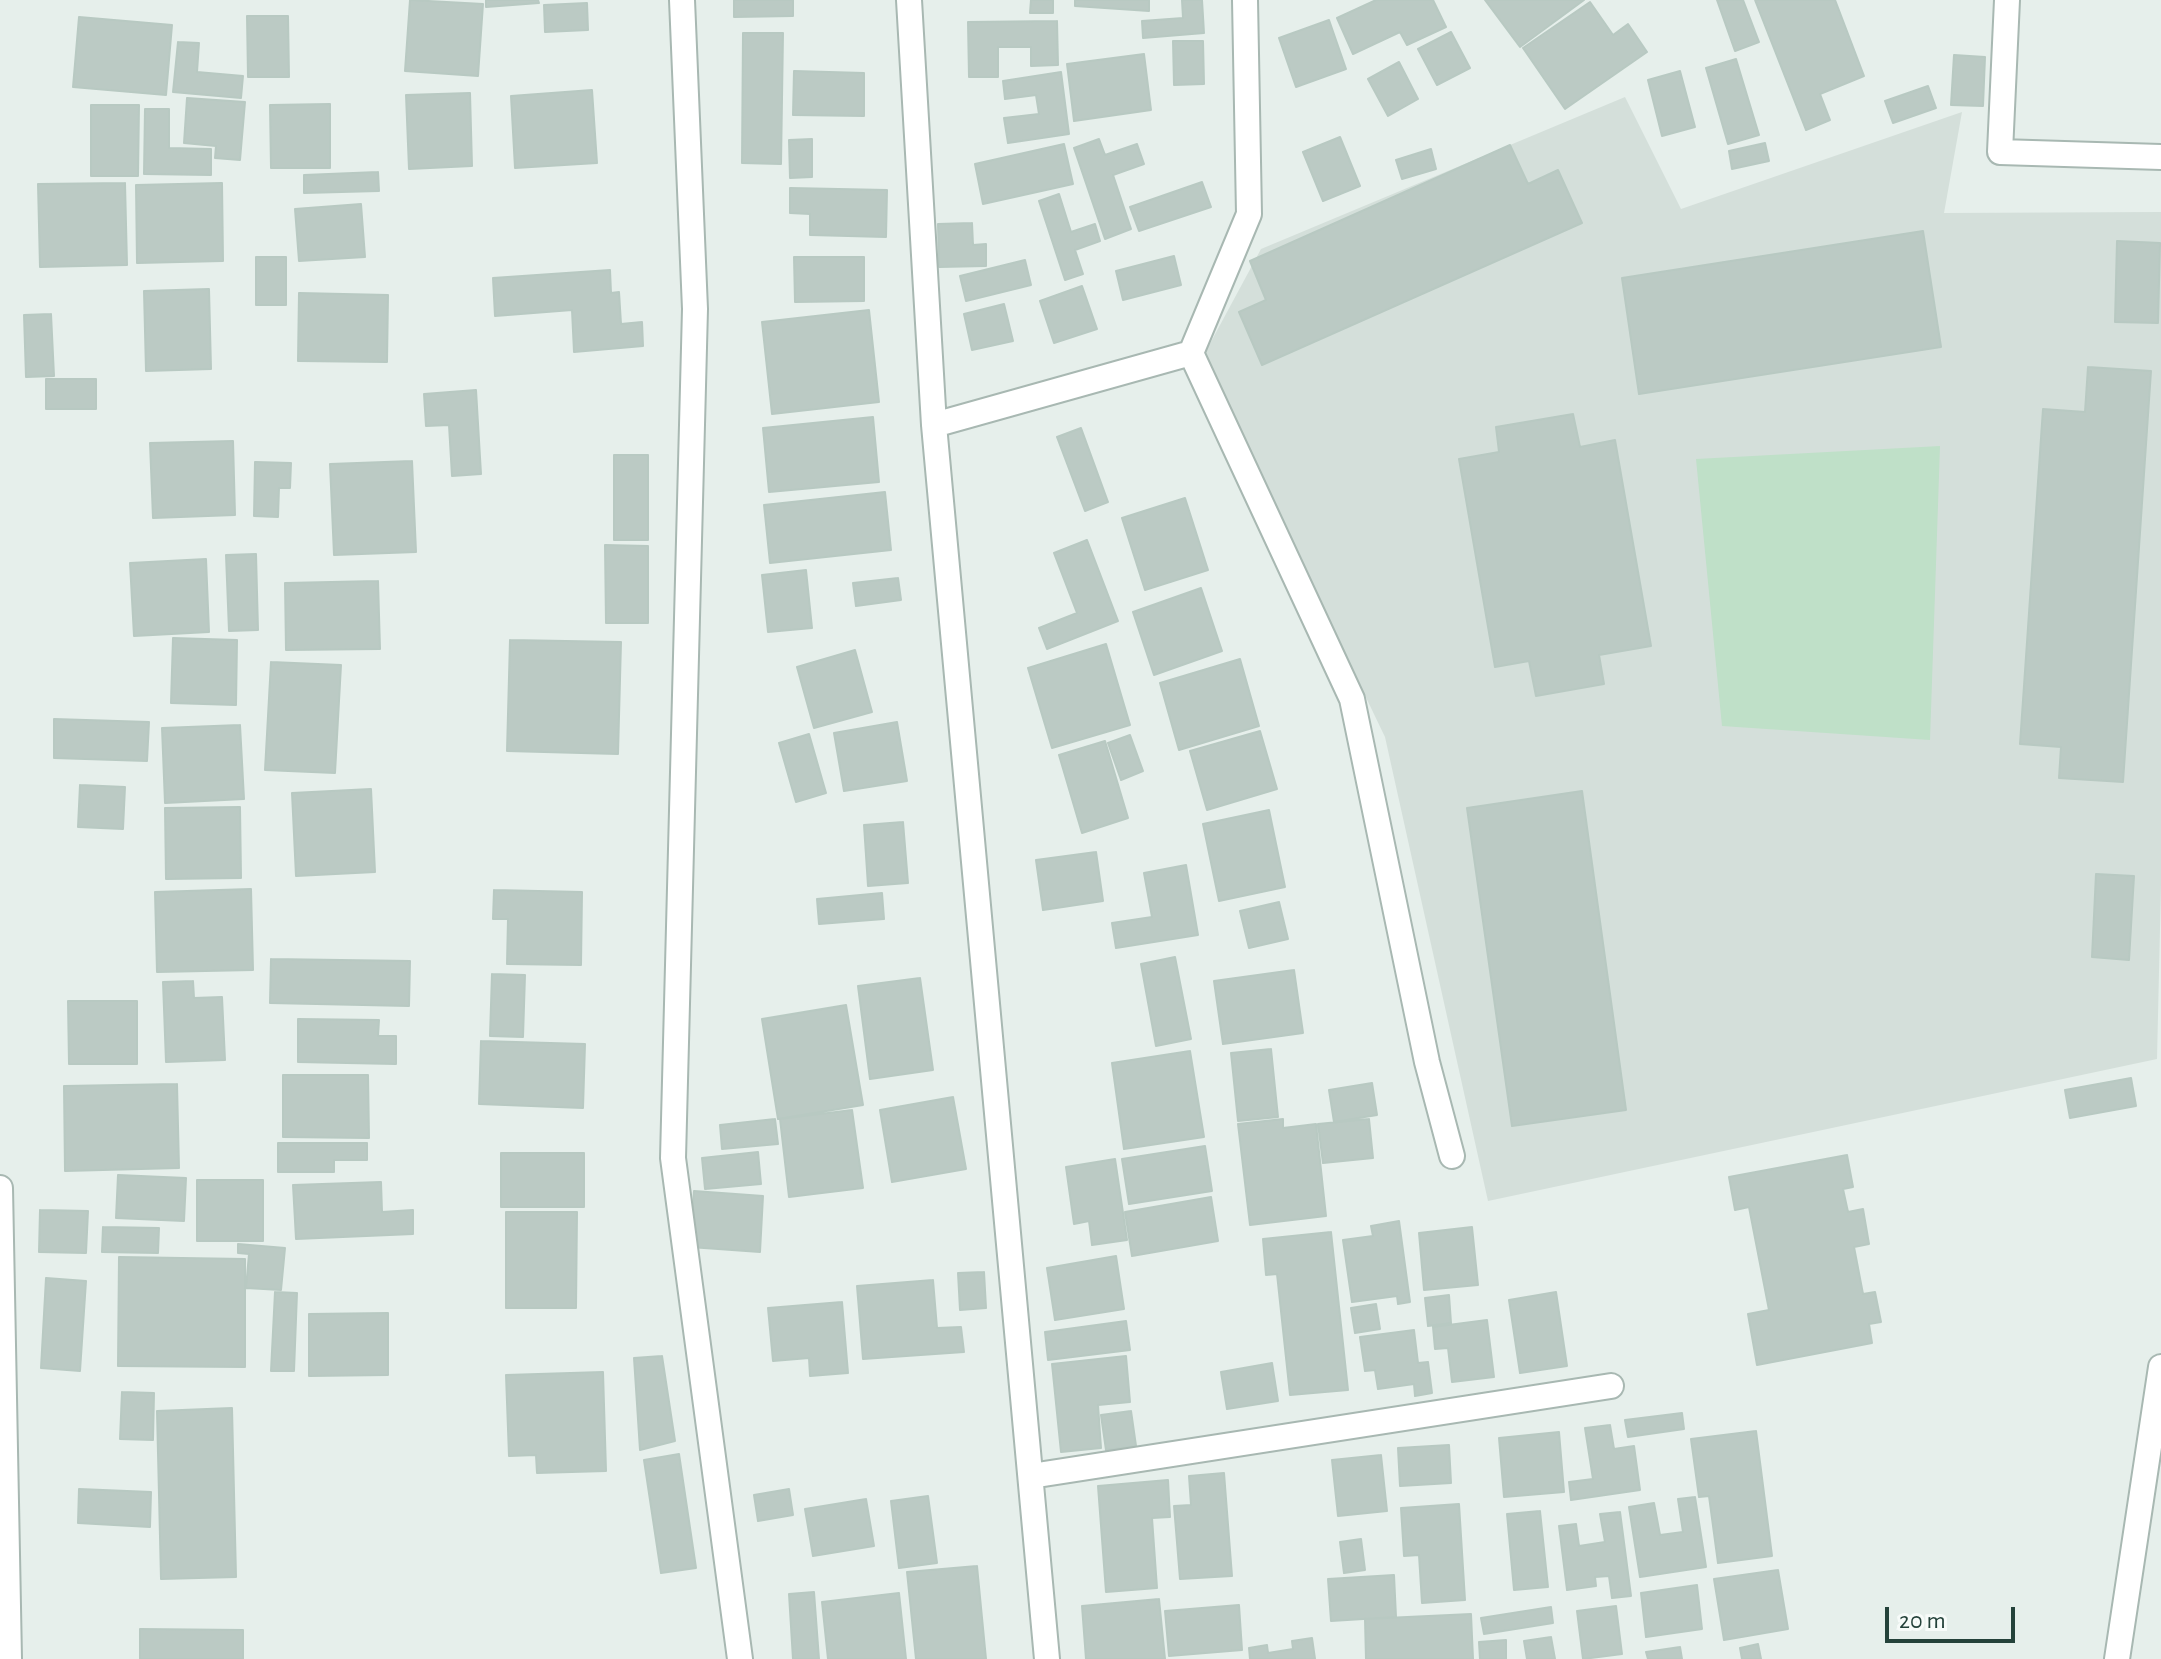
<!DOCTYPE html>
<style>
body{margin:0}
#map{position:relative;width:2161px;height:1659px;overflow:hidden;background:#e6efeb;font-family:"Alegreya Sans",sans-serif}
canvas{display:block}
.scale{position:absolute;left:1885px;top:1607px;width:130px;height:36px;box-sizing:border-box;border:4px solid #24423a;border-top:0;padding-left:10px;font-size:24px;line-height:28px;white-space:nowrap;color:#24423a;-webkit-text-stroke:6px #f7fbf9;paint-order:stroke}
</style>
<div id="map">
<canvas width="2161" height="1659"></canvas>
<div class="scale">20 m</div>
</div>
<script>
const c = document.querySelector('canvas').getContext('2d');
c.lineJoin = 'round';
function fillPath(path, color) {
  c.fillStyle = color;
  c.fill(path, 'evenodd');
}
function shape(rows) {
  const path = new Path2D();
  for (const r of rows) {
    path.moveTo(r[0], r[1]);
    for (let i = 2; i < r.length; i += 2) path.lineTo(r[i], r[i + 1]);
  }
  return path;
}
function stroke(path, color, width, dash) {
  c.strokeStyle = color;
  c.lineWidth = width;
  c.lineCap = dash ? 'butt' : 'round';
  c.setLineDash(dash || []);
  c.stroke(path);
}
fillPath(shape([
 [1625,97,1681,209,1962,112,1944,213,2161,212,2161,885,2157,1059,1488,1201,1385,737,1238,431,1199,364,1261,249]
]), '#d4dfda');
fillPath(shape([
 [1940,446,1930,740,1722,726,1696,459]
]), '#bfe0c8');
const building = shape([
 [410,0,483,4,478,76,405,71,410,0],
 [486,0,538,0,539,3,486,7,486,0],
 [734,0,793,0,793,16,734,17,734,0],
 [1031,0,1053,0,1053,13,1030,13,1031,0],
 [1075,0,1149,0,1149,11,1075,6,1075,0],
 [1182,0,1202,0,1204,33,1143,38,1142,21,1183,18,1182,0],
 [1376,0,1433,0,1446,27,1407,45,1400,32,1353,54,1337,18,1376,0],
 [1485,0,1584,0,1520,47,1485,0],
 [1717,0,1743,0,1759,42,1735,51,1717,0],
 [1755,0,1835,0,1864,76,1820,94,1830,120,1806,130,1755,0],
 [1590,2,1613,35,1628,24,1647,52,1565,109,1523,48,1590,2],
 [587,3,588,30,545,32,544,5,587,3],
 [247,16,288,16,289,77,248,77,247,16],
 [79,17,172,25,166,95,73,87,79,17],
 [1329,20,1346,69,1296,87,1279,38,1329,20],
 [1057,21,1058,65,1031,66,1031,47,998,47,998,77,969,77,968,22,1057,21],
 [1451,32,1470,68,1437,85,1418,49,1451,32],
 [743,33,783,33,781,164,742,163,743,33],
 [1173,41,1203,41,1204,84,1174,85,1173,41],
 [178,42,199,43,197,72,243,76,241,98,173,92,178,42],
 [1144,54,1151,110,1074,121,1067,64,1144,54],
 [1954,55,1985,57,1983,106,1951,105,1954,55],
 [1736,59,1759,135,1728,144,1706,68,1736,59],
 [1399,62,1418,99,1388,116,1368,79,1399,62],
 [794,71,864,73,864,116,793,115,794,71],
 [1680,71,1695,127,1662,136,1648,80,1680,71],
 [1061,72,1069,134,1008,143,1004,118,1039,114,1036,95,1005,99,1003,81,1061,72],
 [1928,86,1936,108,1893,123,1885,101,1928,86],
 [592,90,597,163,515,168,511,96,592,90],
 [470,93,472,166,409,169,406,95,470,93],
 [187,98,245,102,240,160,215,158,216,146,184,143,187,98],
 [330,104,330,168,271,168,270,105,330,104],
 [91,105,139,105,138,176,91,176,91,105],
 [145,109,169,109,169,148,211,149,211,175,144,174,145,109],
 [1340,137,1360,186,1323,201,1303,152,1340,137],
 [812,139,812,177,790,178,789,140,812,139],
 [1099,139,1105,155,1137,144,1144,164,1113,175,1131,229,1105,239,1074,148,1099,139],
 [1765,143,1769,161,1732,169,1729,151,1765,143],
 [1064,144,1073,184,983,204,975,164,1064,144],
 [1510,145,1528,184,1558,170,1582,223,1262,365,1239,312,1266,300,1250,261,1510,145],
 [1431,149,1436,169,1402,179,1396,160,1431,149],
 [378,172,379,191,304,193,304,175,378,172],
 [1202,182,1211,207,1139,231,1130,207,1202,182],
 [125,183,127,265,40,267,38,184,125,183],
 [222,183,223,261,137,263,136,185,222,183],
 [790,188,887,190,886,237,810,235,810,214,790,213,790,188],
 [1059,194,1071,232,1095,224,1100,241,1075,250,1083,274,1065,280,1039,201,1059,194],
 [361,204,365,257,299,261,295,209,361,204],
 [972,223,973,245,986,244,986,266,939,267,938,224,972,223],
 [1923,231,1941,347,1639,394,1622,278,1923,231],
 [2117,241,2160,243,2158,323,2115,322,2117,241],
 [1174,256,1181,285,1123,300,1116,271,1174,256],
 [256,257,286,257,286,305,256,305,256,257],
 [794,257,864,257,864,301,795,302,794,257],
 [1025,260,1031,285,966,301,960,276,1025,260],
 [610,270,611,293,619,292,621,324,642,322,643,346,574,352,572,310,495,316,493,278,610,270],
 [1082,286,1097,329,1054,343,1040,301,1082,286],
 [209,289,211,369,146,371,144,291,209,289],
 [299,293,388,295,387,362,298,361,299,293],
 [1004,304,1013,341,972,350,964,314,1004,304],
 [869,310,879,402,772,414,762,322,869,310],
 [51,314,54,376,26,377,24,315,51,314],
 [2088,367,2151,371,2123,782,2059,778,2061,747,2020,744,2043,409,2085,412,2088,367],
 [46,379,96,379,96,409,46,409,46,379],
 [476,390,481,474,452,476,449,425,426,426,424,394,476,390],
 [1573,414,1580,447,1615,440,1651,646,1599,655,1604,684,1536,696,1529,661,1495,667,1459,459,1499,452,1496,427,1573,414],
 [873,417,879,482,769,492,763,428,873,417],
 [1081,428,1108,502,1085,511,1057,437,1081,428],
 [233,441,235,515,153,518,150,443,233,441],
 [614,455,648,455,648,540,614,540,614,455],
 [412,461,416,552,334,555,330,464,412,461],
 [255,462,291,463,290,488,279,488,278,517,254,516,255,462],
 [885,492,891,550,770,563,764,505,885,492],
 [1185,498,1208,570,1145,590,1122,518,1185,498],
 [1087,540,1118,621,1047,649,1039,628,1077,613,1054,553,1087,540],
 [605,545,648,546,648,623,606,623,605,545],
 [256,554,258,630,229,631,226,555,256,554],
 [206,559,209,632,134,636,130,563,206,559],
 [806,570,812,628,768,632,762,575,806,570],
 [898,578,901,600,856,606,853,583,898,578],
 [378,581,380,649,286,650,285,583,378,581],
 [1201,588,1222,651,1154,675,1133,612,1201,588],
 [173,638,237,640,236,705,171,703,173,638],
 [510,640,621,642,618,754,507,751,510,640],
 [1106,644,1130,725,1052,748,1028,668,1106,644],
 [855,650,872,712,814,728,797,667,855,650],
 [1240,659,1259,726,1179,750,1160,683,1240,659],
 [271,662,341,665,335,773,265,770,271,662],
 [54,719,149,722,147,761,54,758,54,719],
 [897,722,907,781,844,791,834,733,897,722],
 [240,725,244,799,165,803,162,728,240,725],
 [1260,731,1277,789,1207,810,1190,751,1260,731],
 [809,734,826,793,796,802,779,743,809,734],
 [1130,735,1143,771,1121,780,1108,743,1130,735],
 [1105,741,1128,818,1082,833,1059,755,1105,741],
 [80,785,125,787,123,829,78,827,80,785],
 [371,789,375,872,296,876,292,793,371,789],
 [1582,791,1626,1110,1512,1126,1467,808,1582,791],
 [240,807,241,878,166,879,165,808,240,807],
 [1269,810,1285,887,1219,901,1203,824,1269,810],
 [903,822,908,883,868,886,864,825,903,822],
 [1096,852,1103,901,1043,910,1036,860,1096,852],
 [1186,865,1198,935,1116,948,1112,923,1152,917,1144,873,1186,865],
 [2096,874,2134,876,2129,960,2092,957,2096,874],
 [251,889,253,970,157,972,155,892,251,889],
 [494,890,582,892,581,965,507,964,508,919,493,919,494,890],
 [882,893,884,919,819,924,817,899,882,893],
 [1279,902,1288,939,1249,948,1240,911,1279,902],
 [1175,957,1191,1039,1156,1046,1141,964,1175,957],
 [271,959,410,961,409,1006,270,1003,271,959],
 [1294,970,1303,1033,1223,1044,1214,981,1294,970],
 [492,974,525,975,523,1037,490,1036,492,974],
 [920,978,933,1070,870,1079,858,986,920,978],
 [193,981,194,998,222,997,225,1060,166,1062,163,982,193,981],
 [68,1001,137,1001,137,1064,69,1064,68,1001],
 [846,1005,863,1105,778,1119,762,1019,846,1005],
 [298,1019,379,1020,378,1036,396,1036,396,1064,298,1062,298,1019],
 [481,1041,585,1044,583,1108,479,1104,481,1041],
 [1271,1049,1278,1117,1238,1121,1231,1053,1271,1049],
 [1190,1051,1204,1137,1124,1149,1112,1063,1190,1051],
 [283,1075,368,1075,369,1138,283,1137,283,1075],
 [2131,1078,2136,1106,2070,1118,2065,1090,2131,1078],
 [1372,1083,1377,1115,1334,1122,1329,1090,1372,1083],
 [177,1084,179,1168,65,1171,64,1086,177,1084],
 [953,1097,966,1169,892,1182,880,1110,953,1097],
 [852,1110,863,1188,789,1197,780,1119,852,1110],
 [775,1119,778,1144,722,1149,720,1125,775,1119],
 [1283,1119,1283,1128,1316,1124,1326,1216,1250,1225,1238,1124,1283,1119],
 [1369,1119,1373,1158,1323,1163,1318,1124,1369,1119],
 [278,1143,367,1143,367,1160,334,1160,334,1172,278,1172,278,1143],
 [1205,1146,1212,1191,1129,1204,1122,1159,1205,1146],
 [758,1152,761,1184,705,1189,702,1158,758,1152],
 [501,1153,584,1153,584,1207,501,1207,501,1153],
 [1847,1155,1853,1187,1843,1189,1848,1212,1863,1209,1869,1244,1854,1247,1863,1294,1875,1292,1881,1322,1869,1324,1872,1343,1757,1365,1748,1314,1769,1310,1749,1207,1735,1210,1729,1177,1847,1155],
 [1115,1159,1127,1240,1092,1245,1089,1221,1074,1224,1066,1167,1115,1159],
 [118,1175,186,1178,184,1221,116,1218,118,1175],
 [197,1180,263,1180,263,1241,197,1241,197,1180],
 [381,1182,382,1212,413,1210,413,1234,296,1239,293,1185,381,1182],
 [694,1191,763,1196,760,1252,690,1247,694,1191],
 [1211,1197,1218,1241,1132,1256,1125,1212,1211,1197],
 [40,1210,88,1211,86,1253,39,1252,40,1210],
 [506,1212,577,1212,576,1308,506,1308,506,1212],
 [1399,1221,1410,1302,1398,1304,1397,1296,1352,1302,1343,1240,1373,1236,1371,1226,1399,1221],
 [103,1227,159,1228,158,1253,102,1252,103,1227],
 [1472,1227,1478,1285,1424,1290,1419,1233,1472,1227],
 [1331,1232,1348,1390,1290,1395,1277,1274,1266,1275,1263,1239,1331,1232],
 [238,1244,285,1248,281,1290,246,1288,249,1254,238,1253,238,1244],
 [1116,1256,1124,1309,1055,1320,1047,1268,1116,1256],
 [119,1257,245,1259,245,1367,118,1366,119,1257],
 [984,1272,986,1308,960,1310,958,1273,984,1272],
 [46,1278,86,1281,80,1371,41,1368,46,1278],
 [933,1280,937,1328,961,1327,964,1352,863,1359,857,1286,933,1280],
 [275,1292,297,1293,294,1371,271,1371,275,1292],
 [1556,1292,1567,1366,1520,1373,1509,1300,1556,1292],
 [1449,1295,1451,1323,1428,1326,1425,1298,1449,1295],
 [842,1302,848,1373,810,1376,809,1358,773,1361,768,1308,842,1302],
 [1376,1304,1380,1329,1355,1333,1351,1308,1376,1304],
 [388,1313,388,1375,309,1376,309,1314,388,1313],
 [1487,1320,1494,1377,1452,1382,1448,1348,1435,1349,1433,1327,1487,1320],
 [1126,1321,1130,1350,1048,1360,1045,1332,1126,1321],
 [1414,1330,1418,1363,1428,1362,1432,1393,1415,1396,1414,1384,1378,1389,1375,1370,1365,1371,1360,1337,1414,1330],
 [662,1356,675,1441,640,1450,634,1358,662,1356],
 [1126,1356,1130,1402,1098,1405,1101,1448,1061,1452,1052,1364,1126,1356],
 [1272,1363,1278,1401,1227,1409,1221,1372,1272,1363],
 [603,1372,606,1471,537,1473,536,1455,509,1456,506,1375,603,1372],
 [122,1392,154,1393,153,1440,120,1439,122,1392],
 [232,1408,236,1577,161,1579,157,1411,232,1408],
 [1131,1411,1136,1446,1106,1450,1101,1415,1131,1411],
 [1682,1413,1684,1429,1628,1437,1625,1420,1682,1413],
 [1610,1425,1614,1449,1634,1446,1640,1490,1571,1500,1569,1482,1593,1479,1585,1428,1610,1425],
 [1756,1431,1772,1556,1718,1563,1709,1496,1699,1497,1691,1439,1756,1431],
 [1559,1432,1564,1492,1504,1497,1499,1438,1559,1432],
 [1449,1445,1451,1483,1400,1486,1398,1448,1449,1445],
 [679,1454,696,1568,661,1573,644,1460,679,1454],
 [1381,1455,1387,1511,1338,1516,1332,1460,1381,1455],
 [1224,1473,1232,1576,1180,1579,1174,1506,1191,1505,1189,1476,1224,1473],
 [1168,1480,1170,1517,1152,1518,1157,1588,1106,1592,1098,1486,1168,1480],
 [79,1489,151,1492,150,1527,78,1523,79,1489],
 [789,1489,793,1515,758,1521,754,1495,789,1489],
 [928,1496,937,1563,899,1568,891,1501,928,1496],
 [1695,1497,1706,1567,1640,1577,1629,1507,1654,1503,1660,1535,1683,1532,1678,1499,1695,1497],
 [866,1499,874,1546,813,1556,805,1509,866,1499],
 [1459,1504,1465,1600,1422,1603,1419,1555,1404,1556,1401,1508,1459,1504],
 [1540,1511,1548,1587,1514,1590,1507,1514,1540,1511],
 [1620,1512,1631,1596,1612,1598,1609,1576,1595,1577,1596,1586,1567,1590,1559,1526,1576,1524,1579,1546,1605,1542,1600,1514,1620,1512],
 [1361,1539,1365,1570,1344,1573,1340,1542,1361,1539],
 [977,1566,986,1659,916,1659,907,1572,977,1566],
 [1778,1570,1788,1629,1724,1640,1714,1579,1778,1570],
 [1394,1575,1396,1617,1331,1621,1328,1579,1394,1575],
 [1697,1585,1702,1629,1646,1637,1641,1593,1697,1585],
 [814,1592,819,1659,793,1659,789,1594,814,1592],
 [899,1593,906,1659,828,1659,822,1602,899,1593],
 [1159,1599,1165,1659,1086,1659,1082,1606,1159,1599],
 [1239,1605,1242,1650,1169,1656,1165,1611,1239,1605],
 [1616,1606,1622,1654,1583,1659,1577,1611,1616,1606],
 [1551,1607,1553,1623,1484,1634,1481,1618,1551,1607],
 [1471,1614,1473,1659,1366,1659,1365,1619,1471,1614],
 [140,1629,243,1630,243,1659,140,1659,140,1629],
 [1551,1637,1555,1659,1527,1659,1524,1641,1551,1637],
 [1312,1638,1315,1659,1250,1659,1249,1648,1267,1645,1268,1653,1293,1649,1292,1641,1312,1638],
 [1506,1640,1506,1659,1480,1659,1479,1642,1506,1640],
 [1758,1644,1761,1659,1742,1659,1740,1648,1758,1644],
 [1680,1647,1682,1659,1648,1659,1646,1652,1680,1647]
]);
fillPath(building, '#bbcac4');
stroke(building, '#b8c9c2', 2);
const minor = shape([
 [682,0,695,309,673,1158,740,1659],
 [909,0,934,425,1047,1659],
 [1245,0,1249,214,1191,353,1352,699,1427,1062,1452,1156],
 [2007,0,2000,152,2161,157],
 [934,425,1191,353],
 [0,1188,9,1659],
 [1031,1476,1611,1386],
 [2117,1659,2161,1367]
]);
stroke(minor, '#a8b8b2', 28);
stroke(minor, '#fff', 24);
</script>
